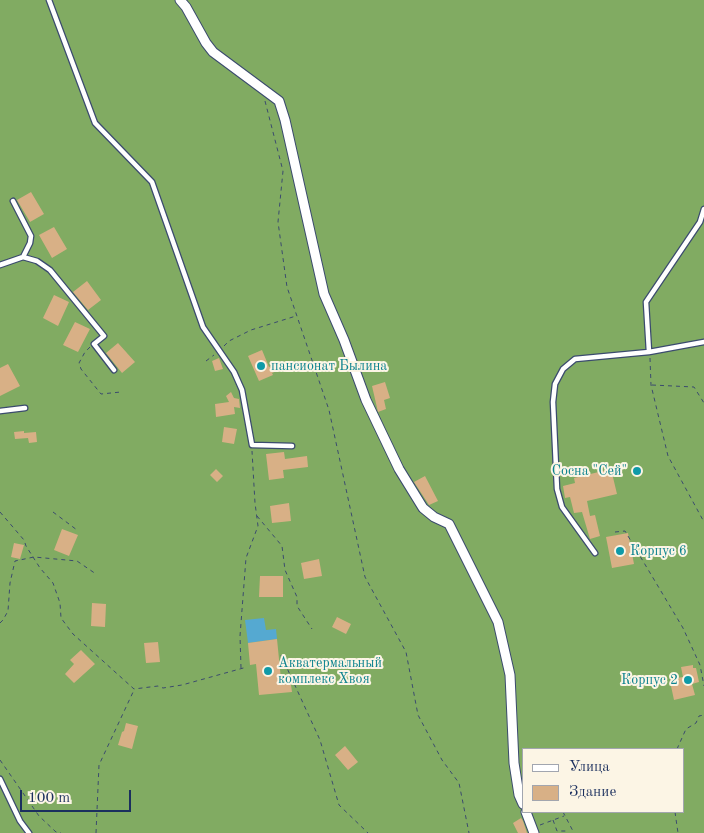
<!DOCTYPE html>
<meta charset="utf-8">
<style>
body{margin:0}
#map{position:relative;width:704px;height:833px;overflow:hidden;background:#efe8cc;font-family:"Old Standard TT",serif}
canvas{display:block}
.legend{position:absolute;left:522px;top:748px;width:162px;height:65px;box-sizing:border-box;background:#fcf5e5;border:1px solid #a2a6af;margin:0;padding:6px 9px;list-style:none;font-size:15px;color:#1b2f5e}
.legend li{display:flex;align-items:center;gap:10px;height:25px}
.legend b{width:25px;border:1px solid #a2a6af}
.scale{position:absolute;left:20px;top:790px;width:111px;height:22px;box-sizing:border-box;border:2px solid #1b2f5e;border-top:0;padding-left:6px;font-size:15px;line-height:18px;white-space:nowrap;color:#1b2f5e;-webkit-text-stroke:4px #fcf5e5;paint-order:stroke}
</style>
<div id="map">
<canvas width="704" height="833"></canvas>
<ul class="legend">
<li><b style="height:6px;background:#fff"></b>Улица</li>
<li><b style="height:14px;background:#d8b086"></b>Здание</li>
</ul>
<div class="scale">100 m</div>
</div>
<script>
const c = document.querySelector('canvas').getContext('2d');
c.lineJoin = 'round';
function fillPath(path, color) {
  c.fillStyle = color;
  c.fill(path, 'evenodd');
}
function shape(rows) {
  const path = new Path2D();
  for (const r of rows) {
    path.moveTo(r[0], r[1]);
    for (let i = 2; i < r.length; i += 2) path.lineTo(r[i], r[i + 1]);
  }
  return path;
}
function stroke(path, color, width, dash) {
  c.strokeStyle = color;
  c.lineWidth = width;
  c.lineCap = dash ? 'butt' : 'round';
  c.setLineDash(dash || []);
  c.stroke(path);
}
function write(font, color, halo, rows, align = 'center') {
  c.font = font + ' "Old Standard TT",serif';
  c.lineWidth = 4;
  c.setLineDash([]);
  c.textBaseline = 'middle';
  c.strokeStyle = halo;
  c.fillStyle = color;
  for (const [text, x, y, turn = 0] of rows) {
    c.save();
    c.translate(x, y);
    c.rotate((+turn || 0) * Math.PI / 180);
    c.textAlign = isNaN(turn) ? turn : align;
    if (halo) c.strokeText(text, 0, 0);
    c.fillText(text, 0, 0);
    c.restore();
  }
}
fillPath(shape([
 [0,0,704,0,704,833,0,833],
 [523,749,683,749,683,812,523,812]
]), '#81ab62');
fillPath(shape([
 [264,618,266,630,276,629,277,639,248,643,245,620]
]), '#55a9d1');
fillPath(shape([
 [31,192,44,214,30,222,17,200],
 [54,227,67,249,52,258,39,235],
 [87,281,101,300,88,310,73,292],
 [54,295,69,302,58,326,43,318],
 [75,322,90,329,78,352,63,345],
 [118,343,135,362,122,373,106,353],
 [262,350,269,367,279,363,282,369,272,373,273,375,259,381,248,356],
 [219,358,223,369,215,371,212,361],
 [8,364,20,386,0,396,0,368],
 [385,382,390,398,384,400,386,409,378,412,372,386],
 [231,392,234,398,239,399,240,408,234,407,235,414,216,417,215,404,229,402,226,396],
 [224,427,237,429,234,444,222,442],
 [24,431,24,433,36,432,37,442,29,443,28,438,15,439,14,432],
 [284,452,285,459,307,456,308,467,283,470,284,478,269,480,266,454],
 [216,469,223,476,217,482,210,475],
 [611,469,617,494,587,501,590,516,595,515,600,536,590,539,582,512,574,513,570,497,565,498,563,486,575,483,574,478],
 [425,476,438,501,429,505,414,482],
 [289,503,291,521,272,523,270,506],
 [62,529,78,535,69,556,54,550],
 [628,533,634,564,612,568,606,537],
 [14,543,24,545,20,559,11,557],
 [319,559,322,576,304,579,301,563],
 [260,576,283,576,283,597,259,597],
 [92,603,106,604,105,627,91,626],
 [337,617,351,624,346,634,332,627],
 [277,639,281,679,290,678,292,692,259,695,256,664,250,665,248,643],
 [158,642,160,662,146,663,144,643],
 [81,650,95,664,74,683,65,674,74,664,70,660],
 [693,665,693,668,696,668,699,682,692,684,695,695,674,700,671,686,678,685,677,678,683,677,681,667],
 [126,723,138,726,132,749,118,745,122,732,124,731],
 [345,746,358,762,348,770,335,755],
 [521,818,523,821,527,833,518,833,513,823]
]), '#d8b086');
const lane = shape([
 [49,0,95,123,152,182,203,327,234,372,242,390,252,445,292,446],
 [13,201,31,236,30,243,23,257],
 [0,265,23,257,37,261,50,270,104,336,94,344,114,370],
 [649,352,646,302,700,222,704,209],
 [0,411,25,408],
 [595,553,562,507,557,489,553,402,555,384,563,369,575,359,649,352,704,342],
 [0,779,20,821,29,833]
]);
const street = shape([
 [180,0,186,7,206,43,213,52,279,101,285,120,324,294,344,340,366,400,399,469,423,508,434,517,449,524,498,622,510,675,514,763,519,795,523,804],
 [526,812,534,833]
]);
stroke(lane, '#3b4b6e', 7);
stroke(street, '#3b4b6e', 11);
stroke(shape([
 [265,101,283,171,278,222,287,287,329,410,365,577,406,652,418,715,442,760,459,783,469,833],
 [224,346,229,341,251,330,296,316],
 [90,347,85,352,79,363,81,369,101,394,121,392],
 [650,358,651,385,668,456,704,522],
 [206,361,214,355],
 [652,385,694,387,704,403],
 [0,512,24,540,26,546,40,568,53,583,60,603,61,618,73,634,134,689,158,686,163,688,182,685,247,667],
 [53,512,77,530],
 [257,516,282,546,285,570,297,597,297,606,312,629],
 [615,532,625,531,683,628,700,665,704,686],
 [0,623,3,620,8,611,10,583,15,561,34,557,77,561,96,574],
 [281,655,320,740,339,805,368,833],
 [241,668,240,636,246,558,258,526,255,503,252,451],
 [677,749,686,729,696,723,699,716,704,715],
 [0,760,39,816,56,832,61,833],
 [563,812,574,833],
 [675,812,678,833],
 [553,820,557,831,566,831,568,833],
 [540,825,564,816],
 [96,833,99,765,134,690]
]), '#3b4b6e', 1, [4, 4]);
stroke(lane, '#fff', 4.5);
stroke(street, '#fff', 9);
for (const [x, y, r, color] of [
 [261,366,5,"#0f9aa8"],
 [637,471,5,"#0f9aa8"],
 [620,551,5,"#0f9aa8"],
 [268,671,5,"#0f9aa8"],
 [688,680,5,"#0f9aa8"]
]) {
  const dot = new Path2D();
  dot.arc(x, y, r, 0, 2 * Math.PI);
  c.fillStyle = color;
  c.fill(dot);
  stroke(dot, '#fcf5e5', 2);
}
write('14px', '#0d838f', '#fcf5e5', [
 ["пансионат Былина",271,366],
 ["Сосна \"Сей\"",627,471,"right"],
 ["Корпус 6",630,551],
 ["Акватермальный",278,663],
 ["комплекс Хвоя",278,679],
 ["Корпус 2",678,680,"right"]
], 'left');
</script>
